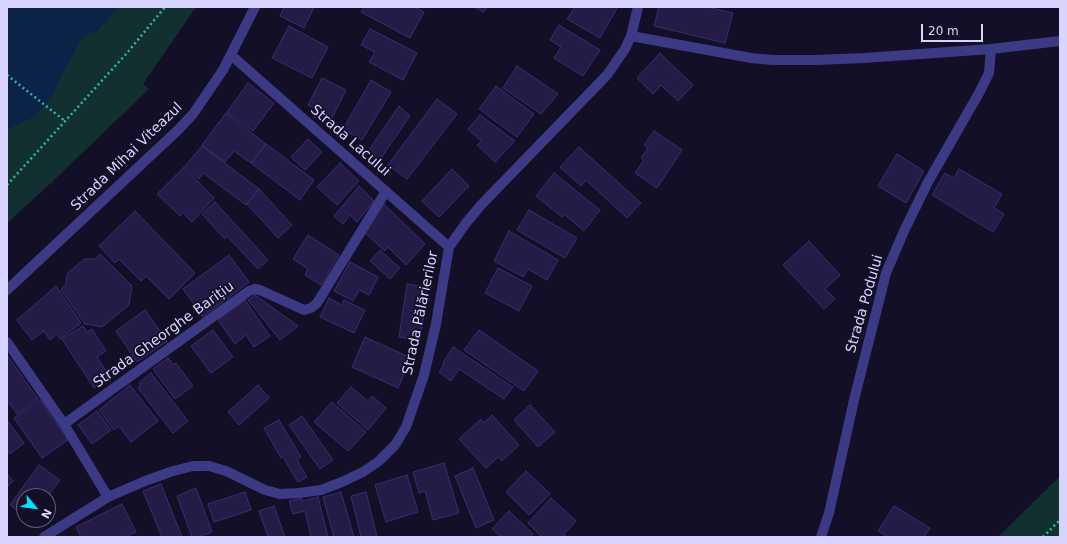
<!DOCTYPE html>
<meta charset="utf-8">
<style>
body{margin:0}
#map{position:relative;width:1067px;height:544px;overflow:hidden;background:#130f26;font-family:"DejaVu Sans",sans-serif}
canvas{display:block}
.frame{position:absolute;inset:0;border:8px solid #d9d4ff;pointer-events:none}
.north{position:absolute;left:16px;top:488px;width:40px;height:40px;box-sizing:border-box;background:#130f26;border:1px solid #625e7d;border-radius:50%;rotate:119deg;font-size:11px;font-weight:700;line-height:16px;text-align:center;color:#d9d4ff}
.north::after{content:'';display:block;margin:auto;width:14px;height:18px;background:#00e5ff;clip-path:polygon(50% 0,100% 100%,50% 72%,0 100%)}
.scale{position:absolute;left:921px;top:24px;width:62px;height:18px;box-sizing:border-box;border:2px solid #d9d4ff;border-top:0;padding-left:5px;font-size:12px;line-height:14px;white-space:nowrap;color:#d9d4ff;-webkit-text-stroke:3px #130f26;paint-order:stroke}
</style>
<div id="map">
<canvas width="1067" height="544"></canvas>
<div class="frame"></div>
<div class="north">N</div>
<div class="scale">20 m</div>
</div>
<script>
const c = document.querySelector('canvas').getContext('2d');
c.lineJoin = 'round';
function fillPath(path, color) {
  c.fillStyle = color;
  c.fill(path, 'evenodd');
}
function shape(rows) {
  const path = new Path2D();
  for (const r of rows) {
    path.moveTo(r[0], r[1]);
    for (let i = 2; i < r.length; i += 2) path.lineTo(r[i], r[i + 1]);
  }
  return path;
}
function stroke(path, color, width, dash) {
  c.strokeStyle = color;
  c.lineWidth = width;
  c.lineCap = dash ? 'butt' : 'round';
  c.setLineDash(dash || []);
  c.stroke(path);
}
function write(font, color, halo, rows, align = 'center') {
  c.font = font + ' "DejaVu Sans",sans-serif';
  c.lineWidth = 3.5;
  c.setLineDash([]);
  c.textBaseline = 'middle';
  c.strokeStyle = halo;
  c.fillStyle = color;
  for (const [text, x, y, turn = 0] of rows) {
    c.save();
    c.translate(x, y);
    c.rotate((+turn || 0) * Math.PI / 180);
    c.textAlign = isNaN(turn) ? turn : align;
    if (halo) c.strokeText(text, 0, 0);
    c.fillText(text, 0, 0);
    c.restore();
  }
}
fillPath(shape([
 [7,7,196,7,143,84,149,89,51,183,7,223],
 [1060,476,1060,537,998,537]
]), '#12302f');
fillPath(shape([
 [7,7,119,7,97,31,87,34,81,40,67,65,51,98,39,112,28,120,7,129]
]), '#0c2248');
const building = shape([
 [284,7,314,7,304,28,280,16,284,7],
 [364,7,415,7,424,12,410,38,361,12,364,7],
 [474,7,487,7,484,12,474,7],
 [575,7,615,7,617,8,600,38,567,19,575,7],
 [659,7,707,7,733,13,725,43,654,26,659,7],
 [559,25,600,50,583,76,554,58,561,47,550,40,559,25],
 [289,26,328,47,312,78,272,58,289,26],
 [370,29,417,53,403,80,369,62,375,52,361,45,370,29],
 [660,53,693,85,678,101,661,85,653,94,637,78,660,53],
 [517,66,558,94,541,114,503,88,517,66],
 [322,78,346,90,332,118,308,105,322,78],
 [371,80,391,92,362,140,343,129,371,80],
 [248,83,274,103,253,131,227,112,248,83],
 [496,86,534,114,517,137,479,109,496,86],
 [437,99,457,114,407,179,388,165,437,99],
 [399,106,410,116,379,161,367,153,399,106],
 [226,113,266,144,251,163,234,151,225,162,202,145,226,113],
 [480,115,515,141,495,162,477,145,481,141,468,129,480,115],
 [654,131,682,150,657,188,635,173,644,160,641,158,648,148,644,145,654,131],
 [308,139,322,152,305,170,291,157,308,139],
 [266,144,314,180,300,200,251,163,266,144],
 [202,146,259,189,246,205,203,173,199,179,185,166,202,146],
 [579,147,641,203,627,218,586,180,581,186,560,167,579,147],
 [897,154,924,171,906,203,878,186,897,154],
 [340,163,359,181,337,205,317,187,340,163],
 [184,167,214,198,192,222,183,213,180,216,157,194,184,167],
 [452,169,469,186,439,217,422,201,452,169],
 [959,169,1002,194,994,208,1004,214,993,232,932,195,945,173,954,178,959,169],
 [554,173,600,210,584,231,564,214,562,217,536,196,554,173],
 [359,186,374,201,357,222,350,215,343,224,334,216,359,186],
 [259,189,292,225,278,238,247,204,259,189],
 [215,202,268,260,258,269,227,236,225,239,202,214,215,202],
 [384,204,425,244,406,265,388,247,385,251,365,233,384,204],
 [529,210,577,238,565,258,517,230,529,210],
 [135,211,195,273,169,299,146,276,141,281,119,259,115,263,99,246,135,211],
 [509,231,558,260,547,280,528,269,523,277,494,261,509,231],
 [308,235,339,255,321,285,305,275,308,269,293,259,308,235],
 [809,241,840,275,825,289,835,299,824,309,783,265,809,241],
 [380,250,400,268,390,279,370,261,380,250],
 [100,254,132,286,129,305,102,327,85,324,61,290,66,284,67,274,84,259,95,259,100,254],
 [229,255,249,282,203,317,183,289,229,255],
 [350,262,378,277,369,295,359,290,353,301,334,291,350,262],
 [498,268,532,286,519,311,485,293,498,268],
 [407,284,428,287,420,341,399,337,407,284],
 [56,286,81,323,60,339,57,334,50,340,44,331,32,340,17,320,56,286],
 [255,295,298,326,280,340,248,300,255,295],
 [329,298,342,305,344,300,365,310,354,333,320,317,329,298],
 [245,300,270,336,254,347,246,335,235,344,218,320,245,300],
 [145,310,167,341,137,362,116,331,145,310],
 [83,326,87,332,92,329,106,351,97,357,110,378,94,388,62,339,83,326],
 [213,330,233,357,211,373,191,346,213,330],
 [479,330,538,371,524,391,464,350,479,330],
 [365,337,411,358,398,388,352,367,365,337],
 [453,347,513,387,504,399,459,369,451,381,439,372,444,364,443,363,453,347],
 [7,355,38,399,17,414,7,400,7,355],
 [168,358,174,365,176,363,193,386,175,399,153,369,168,358],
 [151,373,188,421,173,433,138,388,141,385,139,383,151,373],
 [130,385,158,421,131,442,119,426,114,430,99,410,130,385],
 [258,385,269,398,239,425,228,412,258,385],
 [351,387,368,401,372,396,386,408,368,430,337,403,351,387],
 [40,400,68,440,42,458,14,418,40,400],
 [332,402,366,432,348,451,314,422,332,402],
 [530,405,555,432,538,447,514,420,530,405],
 [97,411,111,430,92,444,78,425,97,411],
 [492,415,519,445,502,461,498,457,486,468,459,439,481,419,484,423,492,415],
 [302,416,333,460,320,469,289,425,302,416],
 [7,420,24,443,10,454,7,450,7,420],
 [279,420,301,457,297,460,307,477,298,482,283,457,281,458,264,428,279,420],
 [444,463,459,513,433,520,425,491,419,493,413,472,444,463],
 [39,465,60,480,48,496,24,496,24,515,10,505,39,465],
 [473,468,494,520,476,528,455,476,473,468],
 [526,471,550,494,529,515,506,492,526,471],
 [7,474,13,481,7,487,7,474],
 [407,475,418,512,386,522,375,485,407,475],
 [161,484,182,537,162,537,143,491,161,484],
 [196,488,212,532,198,537,192,537,177,496,196,488],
 [245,492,251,510,214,522,208,504,245,492],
 [341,492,354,537,334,537,323,497,341,492],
 [366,492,377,537,361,537,351,496,366,492],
 [318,497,328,537,311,537,305,511,293,514,289,501,302,498,302,501,318,497],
 [551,498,576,521,564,534,566,537,542,537,528,523,551,498],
 [122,504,136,532,125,537,81,537,76,527,122,504],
 [274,506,285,537,268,537,259,511,274,506],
 [894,506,930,528,924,537,888,537,878,531,894,506],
 [509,511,533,534,530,537,501,537,492,529,509,511]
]);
fillPath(building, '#241b47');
stroke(building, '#3b2d73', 1);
stroke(shape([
 [7,75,65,121],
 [7,185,127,53,165,7],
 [1043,537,1060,520]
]), '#2fb8b0', 2.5, [2, 3]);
stroke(shape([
 [631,36,751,58,772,60,817,60,864,58,991,49,1060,41],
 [231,55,449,247],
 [7,342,64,424,108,497],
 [64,424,249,291,255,289,260,290,304,310,311,308,317,303,386,191],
 [44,537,108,497,145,481,173,471,193,466,209,466,226,471,265,490,280,494,299,493,321,490,342,482,363,472,379,461,395,445,406,427,424,375,436,324,449,247,466,223,481,205,607,75,625,49,631,36,638,7],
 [821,537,829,513,854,400,886,273,904,231,928,182,979,93,989,73,991,49]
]), '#3d3a85', 10);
stroke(shape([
 [7,290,178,130,193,114,223,70,255,7]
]), '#3d3a85', 10);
write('14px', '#d9d4ff', '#130f26', [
 ["Strada Lacului",350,141,41],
 ["Strada Mihai Viteazul",127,157,-44],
 ["Strada Podului",865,304,-74],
 ["Strada Pălărierilor",421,313,-78],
 ["Strada Gheorghe Barițiu",164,335,-36]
]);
</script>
